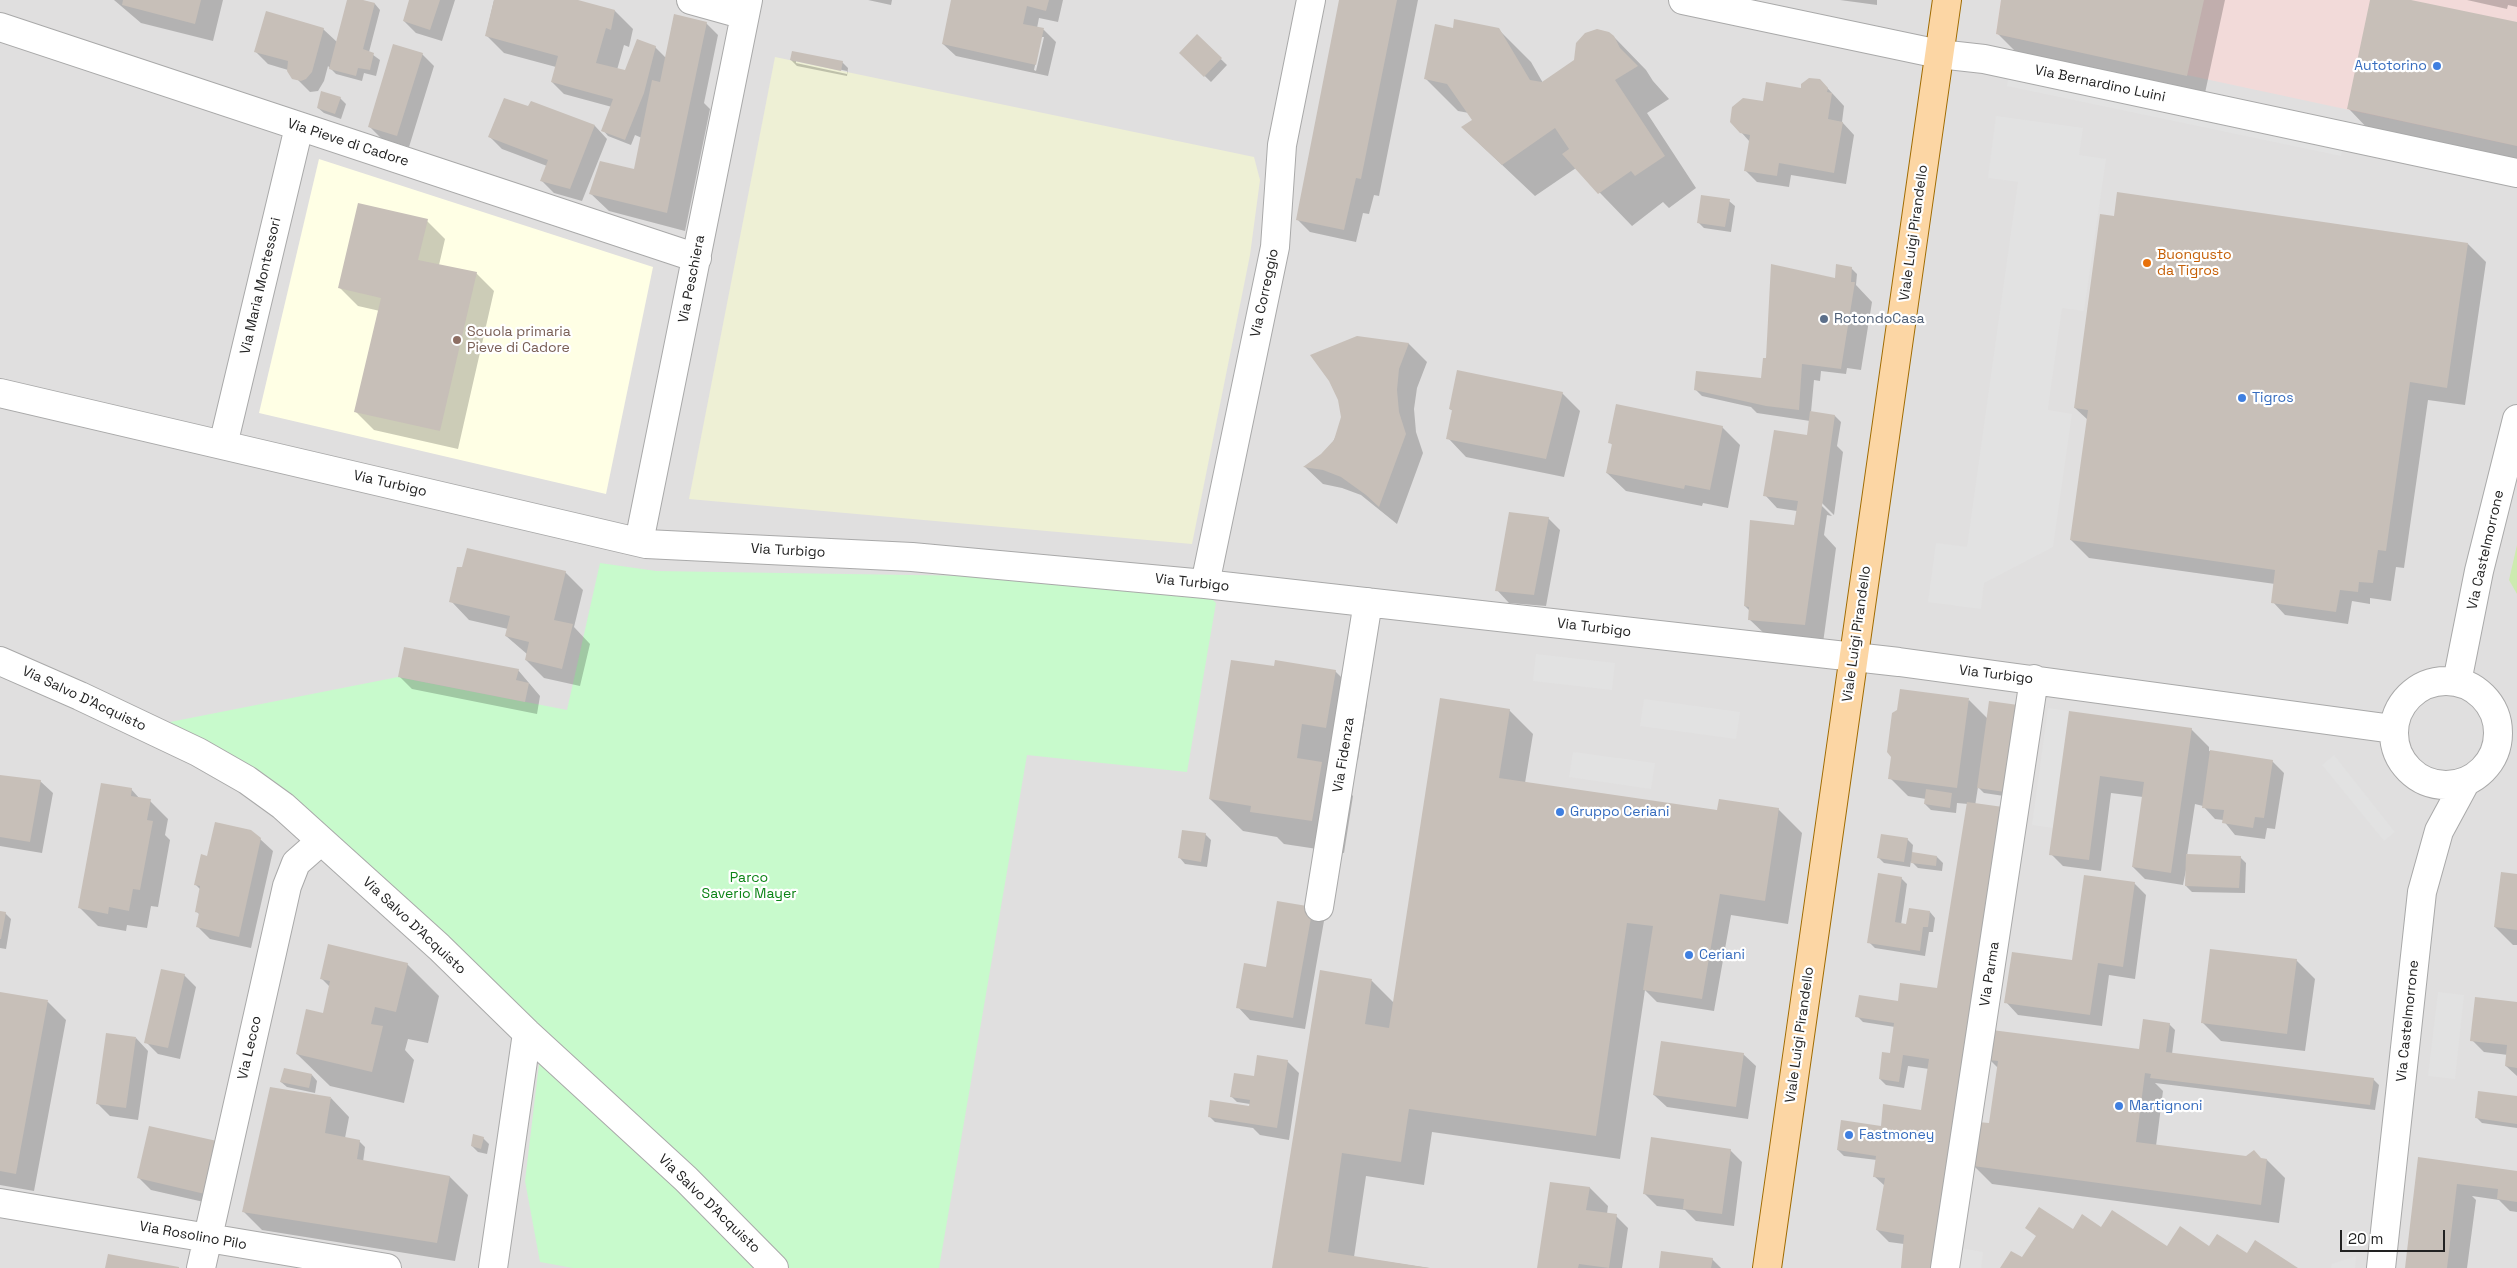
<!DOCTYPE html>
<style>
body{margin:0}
#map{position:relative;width:2517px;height:1268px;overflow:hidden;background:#f2efe9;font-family:"Space Grotesk",sans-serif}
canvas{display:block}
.scale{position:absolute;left:2340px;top:1230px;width:105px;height:22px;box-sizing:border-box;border:2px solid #222;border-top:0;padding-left:6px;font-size:15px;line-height:18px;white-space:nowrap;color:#222;-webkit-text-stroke:4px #fff;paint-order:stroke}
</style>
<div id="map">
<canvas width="2517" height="1268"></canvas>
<div class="scale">20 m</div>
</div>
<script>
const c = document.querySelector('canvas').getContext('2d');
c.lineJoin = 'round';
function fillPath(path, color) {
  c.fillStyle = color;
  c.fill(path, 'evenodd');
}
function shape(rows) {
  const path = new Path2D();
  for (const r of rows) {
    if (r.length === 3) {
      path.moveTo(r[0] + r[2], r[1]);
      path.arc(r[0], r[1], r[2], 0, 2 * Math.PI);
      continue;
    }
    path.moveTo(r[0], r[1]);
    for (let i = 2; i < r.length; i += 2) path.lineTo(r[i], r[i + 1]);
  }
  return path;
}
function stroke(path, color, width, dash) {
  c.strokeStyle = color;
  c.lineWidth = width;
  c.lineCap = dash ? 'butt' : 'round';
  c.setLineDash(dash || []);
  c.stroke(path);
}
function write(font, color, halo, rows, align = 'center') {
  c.font = font + ' "Space Grotesk",sans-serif';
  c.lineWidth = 4.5;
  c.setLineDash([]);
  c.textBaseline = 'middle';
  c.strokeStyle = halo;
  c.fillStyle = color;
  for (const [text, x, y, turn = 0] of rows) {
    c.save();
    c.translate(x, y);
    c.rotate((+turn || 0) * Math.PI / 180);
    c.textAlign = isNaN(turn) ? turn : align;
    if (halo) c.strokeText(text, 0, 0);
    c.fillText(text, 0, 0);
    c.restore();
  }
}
fillPath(shape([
 [0,0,2517,0,2517,1268,0,1268]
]), '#e0dfdf');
fillPath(shape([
 [2001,0,2517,0,2517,146,1996,34]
]), '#f2dad9');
fillPath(shape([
 [319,159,653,267,606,494,259,413]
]), '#ffffe5');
fillPath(shape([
 [775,57,1254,157,1260,180,1250,255,1192,544,689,499]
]), '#eef0d5');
fillPath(shape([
 [2517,545,2517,594,2509,580]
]), '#cdebb0');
fillPath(shape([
 [600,563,656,571,1037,577,1210,597,1216,603,1187,772,1027,755,939,1268,573,1268,540,1262,525,1181,543,1031,174,728,170,722,398,677,567,710]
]), '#c8facc');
fillPath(shape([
 [2009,74,2343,144,2341,156,2007,86],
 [1996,116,2083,128,2079,155,2106,159,2084,311,2062,308,2048,408,2048,410,2072,414,2053,547,1984,583,1981,609,1928,602,1936,543,1967,547,2018,182,1988,178],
 [1536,654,1615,663,1612,690,1533,681],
 [1644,699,1740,712,1736,739,1640,726],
 [2048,708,2069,711,2053,828,2032,825],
 [1573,752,1655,763,1651,789,1569,777],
 [2334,755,2395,832,2384,841,2322,765],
 [2438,992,2464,995,2455,1079,2428,1076],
 [1960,1248,1983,1252,1981,1268,1957,1268],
 [2356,1256,2355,1268,2331,1268,2332,1264]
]), '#e2e2e2');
fillPath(shape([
 [114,0,223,0,213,41,141,23],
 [348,0,375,4,380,10,369,52,380,60,376,76,364,73,362,81,336,74,328,66,324,81,318,91,310,92,288,70,268,64,256,52,323,29,337,42],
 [411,0,455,0,442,41,416,33,404,21],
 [494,0,573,0,615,11,633,29,629,47,624,45,617,70,625,72,655,47,666,58,706,23,718,35,704,103,710,109,685,231,609,211,590,193,635,171,642,138,635,135,631,145,608,136,603,130,612,107,564,94,552,82,556,67,504,53,486,35],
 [868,0,892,0,891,5],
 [953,0,1063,0,1058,22,1039,18,1037,28,1044,30,1056,42,1048,76,956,56,943,44],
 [1041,37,1044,37,1036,71,1034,70],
 [1340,0,1418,0,1379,196,1374,195,1369,214,1363,213,1356,242,1310,232,1298,220],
 [1840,0,1877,0,1877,5],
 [2002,0,2225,0,2205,93,2015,51,1997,33],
 [2371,0,2405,0,2517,24,2517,163,2372,133,2349,109],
 [2467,0,2517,0,2517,7,2508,5,2507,9],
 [1454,29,1498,29,1531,62,1543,83,1614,37,1646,70,1653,81,1669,99,1647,113,1696,188,1669,208,1663,202,1632,226,1576,168,1535,196,1463,128,1474,121,1469,113,1458,111,1425,78],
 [1197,36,1227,65,1211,82,1181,53],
 [422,54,434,66,409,147,382,139,369,126],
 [791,60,842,62,848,68,847,76,797,66],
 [796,60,847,71,847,74,796,63],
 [1820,80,1844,106,1842,122,1854,135,1846,184,1791,175,1789,187,1757,182,1745,170,1750,142,1741,132,1764,103,1802,89],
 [340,98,346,104,341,119,324,113,318,108],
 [531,103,595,126,607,139,582,201,554,193,542,181,547,166,502,149,490,137,529,108],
 [1729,201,1735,206,1731,232,1704,228,1698,222],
 [427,221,445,239,439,265,476,273,494,291,458,449,374,430,356,412,380,311,358,306,339,287],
 [2468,244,2486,262,2465,405,2428,400,2404,568,2396,567,2391,601,2370,598,2370,604,2352,601,2348,624,2285,615,2273,602,2275,584,2089,558,2071,540,2088,420,2075,408],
 [1851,268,1857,274,1856,285,1872,302,1861,370,1847,368,1846,374,1821,371,1820,381,1814,380,1811,412,1835,416,1841,422,1837,446,1843,452,1834,515,1821,502,1821,505,1832,516,1827,515,1824,535,1836,548,1823,643,1768,637,1749,619,1750,611,1745,606,1795,527,1797,511,1777,508,1765,495,1808,436,1810,421,1757,413,1751,407,1702,396,1696,390,1762,379,1770,360,1836,279],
 [1357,338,1409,344,1427,362,1417,388,1414,409,1416,432,1423,453,1397,524,1361,495,1342,488,1323,484,1305,467,1329,449,1342,425],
 [1562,393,1580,411,1564,477,1466,457,1448,438,1453,411,1450,409],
 [1722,427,1740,445,1728,508,1703,503,1702,506,1626,491,1607,473,1613,446,1610,442],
 [1548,518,1560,530,1546,606,1509,603,1497,590],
 [565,572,583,590,574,627,590,644,580,686,544,678,526,660,527,654,506,636,508,629,469,620,451,601],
 [1275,667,1335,671,1367,703,1358,760,1334,756,1331,774,1353,796,1344,853,1284,844,1277,837,1243,831,1210,799],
 [518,670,540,696,537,714,412,689,400,677],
 [1969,700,1988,719,2011,797,1984,793,1978,787,1902,1268,1904,1244,1889,1242,1877,1230,1885,1186,1874,1176,1877,1160,1844,1156,1838,1150,1881,1127,1922,1112,1929,1069,1908,1066,1904,1088,1886,1085,1880,1079,1893,1055,1895,1027,1863,1022,1857,1016,1938,989,1968,804,1957,803,1956,813,1931,810,1925,804,1926,799,1908,796,1890,778],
 [1509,710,1533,734,1525,783,1718,811,1778,809,1802,833,1788,924,1731,915,1714,1011,1657,1002,1645,990,1620,1159,1432,1132,1424,1185,1366,1176,1354,1257,1429,1268,1273,1268,1321,972,1372,981,1394,1003],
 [2070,712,2191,729,2209,747,2209,751,2272,761,2284,773,2275,829,2267,828,2265,839,2235,835,2223,820,2215,819,2203,806,2195,804,2187,856,2240,857,2246,863,2245,893,2192,892,2186,886,2186,870,2183,885,2145,879,2133,867,2143,797,2111,793,2101,871,2063,866,2051,854],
 [0,776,40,781,53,793,42,853,0,846],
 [131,789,140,799,150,801,168,819,165,835,170,840,158,907,151,906,147,928,127,925,126,931,98,926,80,908],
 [1205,834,1211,840,1207,867,1185,864,1180,858],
 [260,839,273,851,251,948,210,939,198,927,200,915,196,911,201,890,195,884,208,857],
 [1907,839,1913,845,1912,854,1937,857,1943,863,1942,871,1918,868,1911,861,1910,867,1884,863,1878,857],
 [2517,876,2517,945,2513,945,2495,927],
 [1901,878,1907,884,1901,925,1907,926,1930,912,1935,918,1933,932,1929,932,1925,956,1875,948,1869,942],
 [2134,883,2146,895,2135,979,2109,975,2102,1026,2018,1015,2006,1002,2073,961],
 [1312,908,1324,921,1305,1029,1250,1020,1238,1007],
 [0,912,5,913,11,919,6,949,0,948],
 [2296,960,2315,979,2305,1051,2221,1041,2203,1023],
 [407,964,439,996,428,1043,408,1039,405,1050,414,1060,404,1103,330,1086,297,1054,324,1014,330,987,322,979],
 [184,975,196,987,180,1059,158,1054,146,1042],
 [0,993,48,1002,66,1020,34,1191,0,1185],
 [2517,1003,2517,1076,2506,1066,2508,1055,2484,1052,2472,1040],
 [2169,1024,2175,1030,2172,1054,2373,1079,2379,1085,2375,1110,2155,1083,2163,1091,2156,1146,2267,1160,2285,1178,2279,1223,1992,1184,1974,1166,1991,1124,1998,1068,1990,1060,2140,1051],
 [136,1038,148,1051,138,1120,110,1116,97,1103],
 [1743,1054,1756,1066,1748,1119,1667,1107,1654,1095],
 [1287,1061,1299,1073,1289,1140,1260,1135,1253,1128,1215,1122,1209,1116,1250,1107,1250,1104,1237,1102,1231,1096],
 [312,1075,317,1081,315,1093,287,1087,281,1082],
 [2517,1097,2517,1128,2482,1123,2477,1118],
 [331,1098,349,1117,345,1138,359,1141,365,1147,363,1162,450,1177,468,1195,455,1261,262,1230,244,1212],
 [150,1127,217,1205,151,1190,139,1178],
 [483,1138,489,1144,487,1154,478,1152,472,1146],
 [1730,1150,1742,1162,1734,1226,1696,1221,1685,1210,1657,1206,1644,1193],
 [2419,1158,2517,1172,2517,1212,2510,1211,2499,1200,2472,1196,2476,1200,2467,1268,2407,1268],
 [1551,1183,1590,1188,1608,1206,1607,1214,1616,1216,1628,1228,1622,1268,1538,1268],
 [1712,1259,1721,1268,1660,1268]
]), '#0003');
fillPath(shape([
 [123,0,201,0,195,24,122,5],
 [347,0,363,0,375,3,363,49,374,53,370,70,358,68,356,76,329,69],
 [409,0,440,0,430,30,403,21],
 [494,0,578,0,615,10,611,30,606,28,596,63,625,70,637,39,656,46,644,93,625,140,601,131,613,99,551,82,558,56,485,36],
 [951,0,1049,0,1046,11,1027,6,1023,24,1044,28,1036,65,942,44],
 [1339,0,1397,0,1361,179,1356,178,1344,230,1296,220],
 [2001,0,2204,0,2187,76,1996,34],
 [2370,0,2411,0,2517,22,2517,146,2347,109],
 [266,11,324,28,312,72,306,79,301,81,292,79,287,71,288,61,254,52],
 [674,14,707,22,667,213,589,194,600,161,634,169,652,80,660,82],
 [1454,19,1499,28,1530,80,1542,82,1574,60,1576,43,1585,33,1597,29,1609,32,1614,36,1620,48,1638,66,1615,80,1665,156,1635,176,1631,171,1598,194,1562,154,1569,149,1555,128,1502,165,1461,127,1472,120,1447,84,1424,79,1435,24,1453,28],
 [1197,34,1222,58,1204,77,1179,53],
 [393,44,423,53,397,136,368,127],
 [792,51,843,61,841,71,790,60],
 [1809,78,1820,79,1828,88,1827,92,1832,93,1828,119,1843,122,1834,173,1779,163,1777,176,1744,171,1750,135,1740,133,1730,122,1732,107,1743,98,1763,101,1766,82,1801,88,1801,84],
 [321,91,341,97,335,114,317,108],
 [504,98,528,106,531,101,595,125,570,189,540,181,548,160,488,137],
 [2117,192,2468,243,2447,388,2410,382,2386,551,2378,550,2373,583,2359,582,2358,592,2340,590,2336,612,2271,603,2275,570,2070,540,2088,410,2074,408,2100,214,2114,216],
 [1701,195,1730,199,1725,227,1697,223],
 [358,203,428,219,418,260,477,272,440,431,354,412,381,298,338,288],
 [1771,264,1835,278,1836,264,1852,267,1851,282,1855,282,1841,369,1802,364,1799,410,1766,406,1694,390,1696,371,1761,378,1763,358,1766,358],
 [1357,336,1409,343,1399,369,1397,390,1399,412,1406,434,1379,507,1366,495,1341,477,1323,470,1303,467,1321,454,1334,440,1341,417,1338,400,1329,381,1310,355],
 [1457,370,1563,392,1546,459,1446,439,1452,410,1449,409],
 [1616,404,1723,426,1710,490,1685,485,1684,489,1606,473,1612,444,1608,443],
 [1810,411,1835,415,1805,625,1748,620,1749,607,1744,606,1750,520,1794,525,1798,501,1763,496,1774,430,1807,435],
 [1509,512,1549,517,1534,595,1495,591],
 [467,548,566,571,554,620,573,624,562,669,525,660,529,642,505,636,510,616,449,602,457,567,462,567],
 [404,647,519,669,516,680,529,683,525,702,398,677],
 [1231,660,1274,666,1275,660,1336,670,1326,728,1302,724,1297,758,1322,762,1312,821,1250,812,1251,806,1209,799],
 [1900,689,1969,698,1957,788,1888,779,1891,757,1887,752,1892,713,1897,710],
 [1440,698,1510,709,1499,778,1717,810,1719,799,1779,808,1765,901,1720,894,1702,999,1643,990,1653,926,1627,923,1596,1136,1409,1109,1401,1162,1342,1153,1328,1252,1430,1268,1272,1268,1320,970,1372,979,1365,1024,1389,1028],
 [1989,701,2018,705,2005,792,1977,788],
 [2069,711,2192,728,2171,873,2132,867,2144,782,2100,776,2089,860,2049,855],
 [2210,750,2273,760,2264,818,2255,817,2253,828,2222,823,2224,810,2202,808],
 [0,775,41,780,30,842,0,837],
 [101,783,132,788,131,796,151,799,147,820,153,821,140,890,133,889,129,911,109,907,108,914,78,908],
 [1926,789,1952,793,1950,808,1924,804],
 [1967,802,2003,807,1933,1268,1901,1268,1904,1235,1876,1230,1885,1178,1873,1177,1876,1156,1837,1150,1841,1120,1881,1126,1883,1104,1921,1110,1929,1059,1903,1055,1899,1082,1879,1079,1882,1052,1890,1053,1894,1023,1855,1017,1859,995,1898,1001,1900,983,1937,988],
 [215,822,251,830,261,838,239,937,196,927,199,913,195,912,200,886,194,885,201,854,207,856],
 [1182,830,1206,833,1201,862,1178,858],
 [1881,834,1908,838,1904,862,1877,858],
 [1912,852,1937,856,1936,866,1911,863],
 [2186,854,2241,856,2239,888,2185,886],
 [2501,872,2517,874,2517,930,2494,927],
 [1878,873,1902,877,1895,922,1906,924,1909,908,1930,911,1928,927,1923,927,1920,951,1867,943],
 [2084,875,2135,882,2123,967,2098,963,2090,1015,2004,1003,2012,952,2072,960],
 [1277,901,1313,907,1293,1018,1236,1008,1244,963,1266,967],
 [0,911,6,912,1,939,0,939],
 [328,944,408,963,396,1012,375,1007,371,1024,383,1026,372,1072,296,1054,306,1009,323,1013,330,981,320,979],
 [2210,949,2297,959,2287,1034,2201,1023],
 [161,969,185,974,168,1048,144,1043],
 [0,992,48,1000,16,1174,0,1171],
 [2475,997,2517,1002,2517,1068,2505,1066,2507,1045,2470,1041],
 [2143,1019,2170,1023,2166,1052,2374,1078,2370,1105,2150,1078,2151,1074,2145,1073,2136,1142,2246,1156,2254,1150,2261,1158,2267,1159,2261,1205,1973,1166,1978,1122,1989,1123,1998,1061,1988,1060,1992,1030,2139,1049],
 [106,1033,136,1037,126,1108,96,1104],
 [1661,1041,1744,1053,1736,1107,1653,1095],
 [1257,1055,1288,1060,1277,1128,1208,1117,1210,1100,1249,1106,1250,1100,1230,1097,1234,1073,1254,1076],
 [284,1068,312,1074,309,1088,280,1082],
 [270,1087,331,1097,325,1133,360,1140,357,1159,450,1176,437,1243,242,1212],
 [2478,1091,2517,1096,2517,1124,2475,1118],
 [149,1126,217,1141,205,1194,137,1178],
 [473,1134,484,1137,481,1149,471,1146],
 [1651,1137,1731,1149,1722,1214,1683,1209,1684,1199,1643,1194],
 [2418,1157,2517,1171,2517,1202,2497,1199,2498,1189,2457,1184,2447,1268,2405,1268],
 [1550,1182,1590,1187,1586,1210,1617,1214,1609,1268,1579,1264,1578,1268,1537,1268],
 [2039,1207,2073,1229,2082,1214,2101,1227,2112,1210,2167,1246,2180,1226,2209,1246,2217,1234,2247,1253,2255,1240,2298,1268,2000,1268,2011,1251,2022,1257,2036,1236,2025,1228],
 [1661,1251,1713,1258,1711,1268,1659,1268],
 [108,1254,179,1267,179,1268,105,1268]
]), '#c7bfb8');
const minor = shape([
 [691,0,745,15],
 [1683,0,1939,54,1984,59,2517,173],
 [0,27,697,258],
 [0,393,646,544,912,557,1205,584,1899,662,2393,729],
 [223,445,299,127],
 [639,542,748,0],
 [1205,584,1275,247,1282,145,1311,0],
 [0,661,80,696,198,752,247,780,283,806,439,947,527,1033,686,1179,774,1268],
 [2446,733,52],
 [2457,682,2479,571,2517,419],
 [1319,907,1368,602],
 [0,1203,387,1268],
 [201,1268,287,886,296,863,321,841],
 [493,1268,527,1033],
 [1945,1268,2034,679],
 [2381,1268,2422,892,2439,831,2465,783]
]);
const major = shape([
 [1767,1268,1947,0]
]);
stroke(minor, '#a9a9a9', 30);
stroke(major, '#a06b00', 30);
stroke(minor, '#fff', 28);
stroke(major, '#fcd6a4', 28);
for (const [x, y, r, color] of [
 [2437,66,5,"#3f7fe0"],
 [2147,263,5,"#e8710a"],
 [1824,319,5,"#5c6f8a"],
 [457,340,5,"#8d6e63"],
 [2242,398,5,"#3f7fe0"],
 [1560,812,5,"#3f7fe0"],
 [1689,955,5,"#3f7fe0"],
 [2119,1106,5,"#3f7fe0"],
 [1849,1135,5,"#3f7fe0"]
]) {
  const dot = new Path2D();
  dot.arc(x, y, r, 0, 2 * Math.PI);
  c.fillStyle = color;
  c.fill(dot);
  stroke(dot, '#fff', 2);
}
write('14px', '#366cbe', '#fff', [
 ["Autotorino",2427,66,"right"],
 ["Tigros",2252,398],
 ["Gruppo Ceriani",1570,812],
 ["Ceriani",1699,955],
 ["Martignoni",2129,1106],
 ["Fastmoney",1859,1135]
], 'left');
write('14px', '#222', '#fff', [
 ["Via Bernardino Luini",2100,84,12],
 ["Via Pieve di Cadore",348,143,18],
 ["Viale Luigi Pirandello",1914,233,-82],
 ["Via Peschiera",692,279,-79],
 ["Via Maria Montessori",261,286,-77],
 ["Via Correggio",1265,293,-78],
 ["Via Turbigo",390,484,13],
 ["Via Castelmorrone",2486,550,-77],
 ["Via Turbigo",788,551,3],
 ["Via Turbigo",1192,583,6],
 ["Via Turbigo",1594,628,7],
 ["Viale Luigi Pirandello",1857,634,-82],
 ["Via Turbigo",1996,675,7],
 ["Via Salvo D'Acquisto",84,699,25],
 ["Via Fidenza",1344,755,-81],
 ["Via Salvo D'Acquisto",414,926,43],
 ["Via Parma",1990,974,-81],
 ["Via Castelmorrone",2408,1021,-84],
 ["Viale Luigi Pirandello",1800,1035,-82],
 ["Via Lecco",250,1048,-77],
 ["Via Salvo D'Acquisto",709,1204,44],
 ["Via Rosolino Pilo",193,1236,10]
]);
write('14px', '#c56008', '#fff', [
 ["Buongusto",2157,255],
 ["da Tigros",2157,271]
], 'left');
write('14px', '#4e5e75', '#fff', [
 ["RotondoCasa",1834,319]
], 'left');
write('14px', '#785e54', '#fff', [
 ["Scuola primaria",467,332],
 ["Pieve di Cadore",467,348]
], 'left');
write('14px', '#0c8416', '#fff', [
 ["Parco",749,878],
 ["Saverio Mayer",749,894]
]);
</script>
